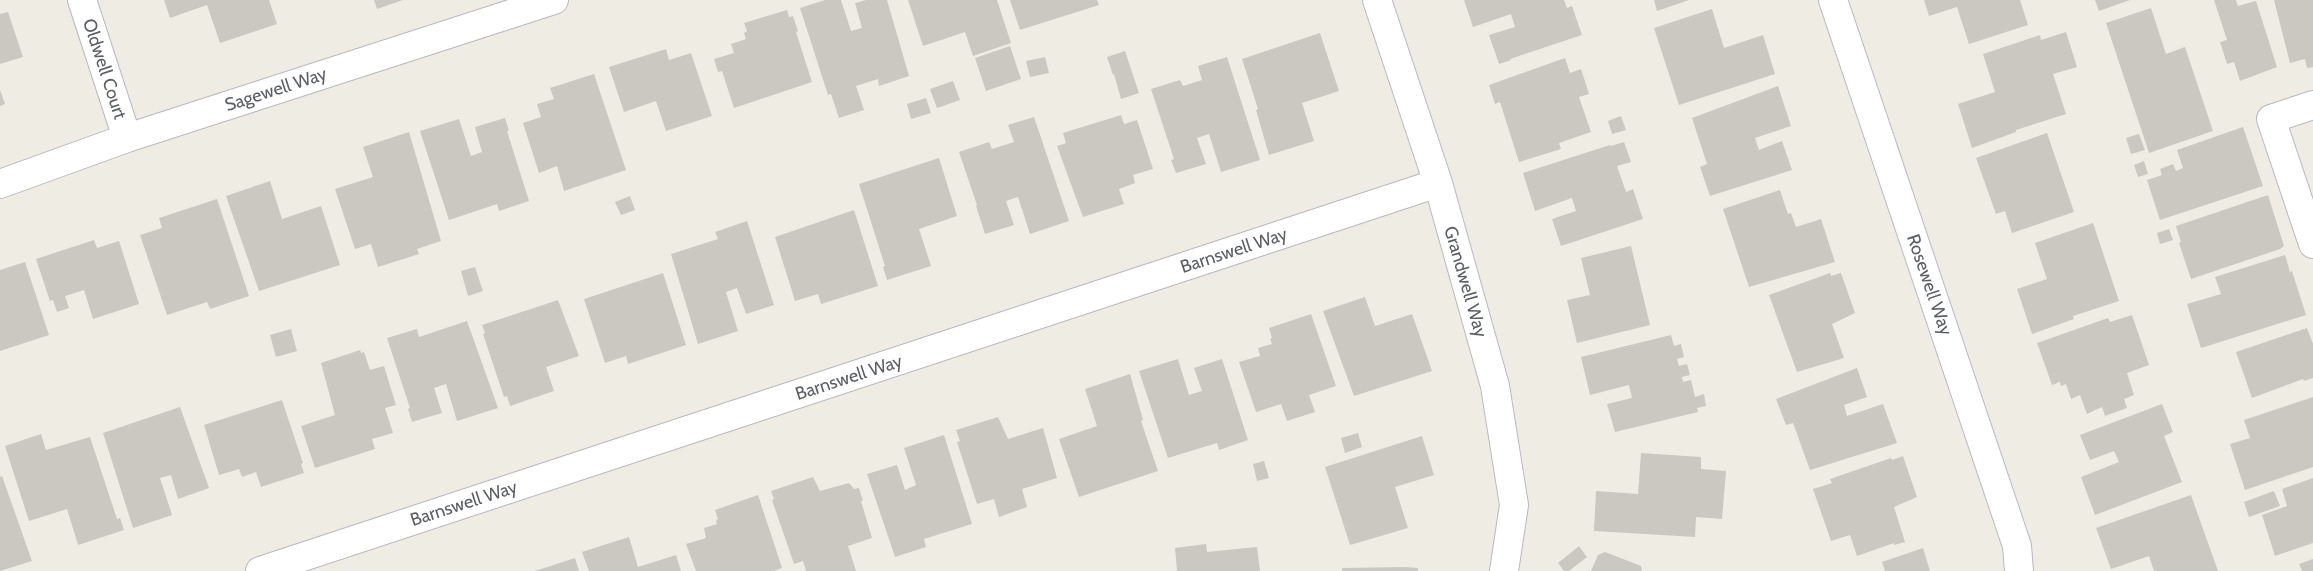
<!DOCTYPE html>
<style>
body{margin:0}
canvas{display:block;background:#efece3}
</style>
<canvas width="2313" height="571"></canvas>
<script>
const c = document.querySelector('canvas').getContext('2d');
c.lineJoin = 'round';
function fillPath(path, color) {
  c.fillStyle = color;
  c.fill(path, 'evenodd');
}
function shape(rows) {
  const path = new Path2D();
  for (const r of rows) {
    path.moveTo(r[0], r[1]);
    for (let i = 2; i < r.length; i += 2) path.lineTo(r[i], r[i + 1]);
  }
  return path;
}
function stroke(path, color, width, dash) {
  c.strokeStyle = color;
  c.lineWidth = width;
  c.lineCap = dash ? 'butt' : 'round';
  c.setLineDash(dash || []);
  c.stroke(path);
}
function write(font, color, halo, rows, align = 'center') {
  c.font = font + ' Cabin,sans-serif';
  c.lineWidth = 4;
  c.setLineDash([]);
  c.textBaseline = 'middle';
  c.strokeStyle = halo;
  c.fillStyle = color;
  for (const [text, x, y, turn = 0] of rows) {
    c.save();
    c.translate(x, y);
    c.rotate((+turn || 0) * Math.PI / 180);
    c.textAlign = isNaN(turn) ? turn : align;
    if (halo) c.strokeText(text, 0, 0);
    c.fillText(text, 0, 0);
    c.restore();
  }
}
fillPath(shape([
 [164,0,269,0,277,24,220,43,207,5,170,18],
 [374,0,403,0,377,9],
 [825,0,841,0,851,31,862,28,855,3,866,0,887,0,909,76,879,86,878,79,856,86,864,110,839,118,831,94,828,95,800,8],
 [908,0,997,0,1011,43,973,56,965,32,923,46],
 [1010,0,1097,0,1099,5,1020,30],
 [1464,0,1564,0,1567,8,1572,6,1582,35,1510,59,1511,60,1499,64,1489,35,1515,27,1511,14,1473,27],
 [1654,0,1689,0,1657,11],
 [1924,0,2020,0,2028,25,1969,44,1957,7,1929,16],
 [2095,0,2130,0,2099,11],
 [2214,0,2236,0,2238,6,2256,1,2277,67,2240,81,2234,62,2227,64,2220,42,2227,40],
 [2274,0,2313,0,2313,67,2307,68,2305,59,2290,63],
 [2151,8,2166,54,2185,47,2213,131,2149,153,2106,23],
 [1712,9,1724,48,1763,35,1775,74,1679,105,1654,28],
 [787,10,789,17,793,16,798,31,796,32,812,82,734,108,722,71,718,72,714,59,734,53,731,44,746,39,744,33,747,31,744,23],
 [8,12,23,57,0,64,0,14],
 [2066,32,2077,67,2053,74,2066,114,2016,130,2016,132,1972,148,1958,104,1995,92,1983,54,2040,35,2041,40],
 [1320,33,1339,91,1302,103,1314,141,1269,155,1256,110,1258,109,1242,59],
 [1010,46,1021,79,986,91,975,58],
 [666,49,669,60,691,53,712,116,666,131,656,101,624,112,609,67],
 [1125,51,1139,93,1121,99,1114,74,1113,75,1107,57],
 [1045,57,1049,73,1030,77,1026,61],
 [1227,57,1260,160,1221,172,1209,134,1197,138,1206,164,1176,173,1171,160,1174,159,1151,89,1180,80,1183,86,1202,80,1198,66],
 [1565,58,1570,73,1581,69,1589,94,1579,97,1591,132,1559,143,1561,149,1519,162,1500,102,1495,104,1489,85],
 [594,74,626,170,564,191,557,166,539,173,523,123,541,117,537,104,554,99,550,88],
 [953,81,960,100,937,108,930,89],
 [1778,86,1791,126,1755,138,1759,150,1782,141,1792,170,1710,196,1700,167,1707,164,1692,118],
 [0,90,5,104,0,106],
 [926,98,931,113,911,119,907,104],
 [1121,115,1124,124,1137,120,1153,169,1133,175,1135,183,1119,189,1124,204,1083,217,1057,146,1066,143,1063,133],
 [1621,116,1626,130,1612,134,1608,121],
 [1034,117,1069,221,1030,234,1018,197,1006,201,1014,225,985,234,976,206,977,205,959,152,989,142,992,149,1014,142,1008,125],
 [505,118,509,131,507,131,529,201,499,211,497,204,449,220,420,131,459,119,471,156,482,152,475,127],
 [2243,127,2263,186,2160,220,2147,180,2162,175,2160,169,2173,164,2176,171,2183,168,2177,150],
 [409,132,441,241,417,249,419,254,378,267,371,244,355,249,335,189,373,177,363,147],
 [2047,133,2074,212,2012,233,2005,211,1996,214,1976,158],
 [2139,134,2145,150,2131,154,2126,138],
 [1624,142,1631,162,1617,166,1626,192,1633,189,1643,219,1561,246,1552,219,1576,211,1572,198,1535,211,1523,173,1610,145,1611,146],
 [939,158,957,216,919,229,931,266,887,280,883,267,885,266,859,184],
 [2144,161,2148,174,2138,177,2134,165],
 [270,181,282,219,321,206,340,265,259,291,226,196],
 [1780,190,1788,214,1791,213,1796,227,1821,219,1835,262,1749,287,1723,209],
 [2268,195,2284,246,2280,249,2191,279,2179,243,2181,242,2176,226],
 [630,196,635,210,621,215,615,202],
 [217,199,249,296,210,309,207,302,167,315,140,235,162,228,159,218],
 [854,210,878,286,821,304,818,294,795,301,775,237],
 [747,221,774,305,746,314,737,288,726,292,738,331,698,344,671,254,718,239,715,232],
 [2093,223,2119,301,2073,316,2074,319,2032,334,2017,289,2047,279,2035,243],
 [2169,229,2173,240,2160,244,2157,233],
 [94,240,97,248,119,241,139,304,93,319,84,290,65,296,69,308,57,312,53,300,50,301,36,259],
 [1631,246,1650,325,1577,343,1567,300,1590,295,1581,258],
 [2285,255,2290,272,2292,271,2306,315,2201,348,2187,304,2221,294,2215,277],
 [25,262,49,335,0,351,0,270],
 [475,267,483,291,468,296,461,271],
 [663,273,686,345,628,364,626,356,605,363,584,299],
 [1830,273,1831,276,1841,273,1855,313,1832,324,1844,358,1797,372,1769,295],
 [1365,297,1375,326,1412,314,1432,371,1354,396,1323,311],
 [558,300,579,356,546,367,554,391,510,406,507,396,504,397,483,334,485,333,482,325],
 [1311,314,1336,386,1309,395,1315,412,1287,421,1281,404,1256,412,1239,362,1260,356,1258,348,1272,344,1270,339,1272,338,1269,328],
 [2132,315,2149,365,2127,373,2134,395,2124,399,2127,408,2105,416,2102,407,2087,414,2080,395,2071,399,2066,384,2061,386,2060,382,2052,385,2037,343,2108,318,2110,322],
 [467,321,498,408,457,421,446,384,434,388,442,413,412,422,408,409,410,408,387,338,417,329,419,337],
 [2307,328,2313,344,2313,378,2304,381,2303,379,2252,398,2236,352],
 [291,329,297,351,276,357,270,335],
 [1671,335,1674,346,1681,344,1684,357,1677,359,1679,366,1687,364,1690,375,1682,377,1683,382,1691,380,1695,397,1704,394,1706,406,1697,408,1698,412,1615,432,1607,404,1632,398,1629,385,1590,395,1581,357],
 [360,350,361,353,364,352,370,370,384,366,396,405,385,408,393,433,372,439,375,449,315,468,301,426,335,415,321,363],
 [1178,359,1189,395,1202,391,1194,368,1222,359,1248,440,1219,450,1217,443,1168,458,1139,371],
 [1857,368,1867,397,1844,405,1847,416,1883,404,1897,443,1810,470,1793,423,1786,425,1776,399],
 [1130,374,1143,420,1141,421,1158,471,1079,497,1059,439,1097,426,1085,389],
 [2313,397,2313,467,2245,490,2230,444,2250,438,2244,420],
 [282,400,303,463,301,464,304,473,261,487,256,472,242,477,239,469,219,475,204,425],
 [2162,404,2173,432,2164,436,2182,482,2095,515,2081,477,2119,462,2114,451,2090,460,2080,435],
 [180,407,209,488,178,499,171,475,160,478,172,515,133,528,103,433],
 [998,417,1008,439,1043,428,1057,478,1022,489,1027,507,999,517,994,499,977,504,957,442,960,441,956,430],
 [1358,433,1362,447,1345,453,1341,438],
 [41,434,46,450,90,437,117,519,120,518,124,530,78,545,67,509,29,521,5,446],
 [944,435,972,524,924,539,926,547,895,557,867,474,897,465,905,490,916,485,904,448],
 [1422,436,1434,475,1395,487,1408,528,1350,545,1325,467],
 [1641,453,1701,457,1701,469,1726,471,1722,519,1696,517,1695,537,1594,531,1596,491,1638,494],
 [1903,456,1917,497,1894,507,1905,542,1894,545,1894,543,1857,556,1850,535,1831,541,1813,489,1832,483,1830,479,1891,458,1892,460],
 [1264,461,1269,478,1257,481,1253,464],
 [2,476,32,561,0,571,0,477],
 [813,477,820,491,849,483,854,489,859,488,863,501,861,501,872,538,848,546,856,571,806,571,803,561,794,564,772,500,774,499,771,491],
 [2313,478,2313,543,2275,556,2262,515,2287,506,2282,489],
 [2274,491,2280,506,2249,517,2244,502],
 [758,495,782,568,774,571,696,571,686,544,706,538,704,528,717,524,716,520,718,519,715,510],
 [2191,495,2218,571,2154,571,2149,556,2111,569,2096,528],
 [629,537,638,567,676,555,681,571,589,571,582,552],
 [1206,544,1207,552,1257,547,1260,571,1177,571,1175,548],
 [1579,546,1587,557,1569,571,1564,571,1558,563],
 [1923,548,1930,571,1885,571,1882,562],
 [1605,552,1641,566,1642,571,1591,571,1598,555],
 [575,558,579,571,535,571],
 [2313,559,2313,571,2302,571,2299,564],
 [1405,567,1418,568,1418,571,1342,571,1342,568]
]), '#cbc8c2');
const minor = shape([
 [82,0,127,138],
 [1377,0,1438,183,1495,386,1514,505,1504,571],
 [1833,0,2017,546,2019,571],
 [2313,105,2271,119,2313,244],
 [0,184,127,138,554,0],
 [260,571,1438,183]
]);
stroke(minor, '#b6b9be', 30);
stroke(minor, '#fff', 28);
write('18px', '#5b5f64', '#fff', [
 ["Oldwell Court",104,69,72],
 ["Sagewell Way",276,90,-18],
 ["Barnswell Way",1234,251,-18],
 ["Grandwell Way",1465,282,74],
 ["Rosewell Way",1929,285,71],
 ["Barnswell Way",849,378,-18],
 ["Barnswell Way",464,504,-18]
]);
</script>
